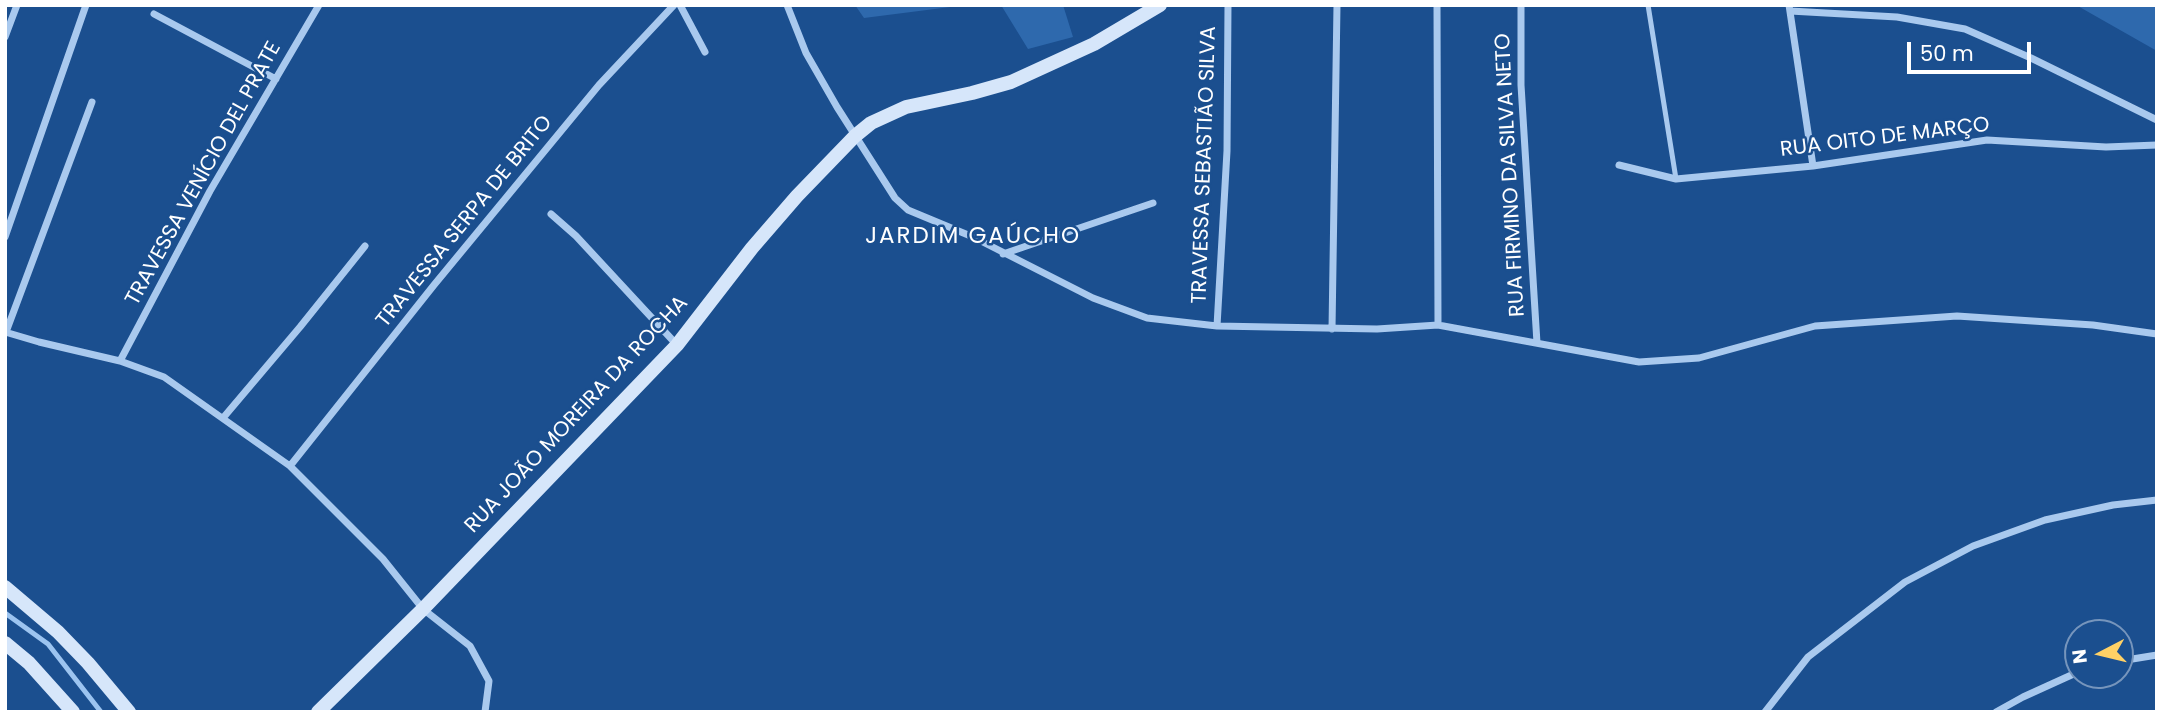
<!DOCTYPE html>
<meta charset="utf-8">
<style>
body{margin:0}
#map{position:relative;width:2162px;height:717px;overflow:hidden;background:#1b4f8f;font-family:Poppins,sans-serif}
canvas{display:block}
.frame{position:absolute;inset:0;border:7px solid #fff;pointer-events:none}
.north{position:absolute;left:2064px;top:619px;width:70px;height:70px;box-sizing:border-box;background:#1b4f8f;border:2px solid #7695bc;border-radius:50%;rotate:263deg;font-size:19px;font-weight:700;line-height:28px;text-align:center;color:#fff}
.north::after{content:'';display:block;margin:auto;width:24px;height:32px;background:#ffd166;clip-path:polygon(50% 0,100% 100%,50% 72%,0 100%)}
.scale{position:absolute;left:1907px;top:42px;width:124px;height:32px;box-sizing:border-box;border:4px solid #fff;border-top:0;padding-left:9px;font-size:21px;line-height:24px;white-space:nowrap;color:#fff;-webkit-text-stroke:5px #1b4f8f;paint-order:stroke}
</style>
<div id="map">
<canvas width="2162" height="717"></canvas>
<div class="frame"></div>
<div class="north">N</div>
<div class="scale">50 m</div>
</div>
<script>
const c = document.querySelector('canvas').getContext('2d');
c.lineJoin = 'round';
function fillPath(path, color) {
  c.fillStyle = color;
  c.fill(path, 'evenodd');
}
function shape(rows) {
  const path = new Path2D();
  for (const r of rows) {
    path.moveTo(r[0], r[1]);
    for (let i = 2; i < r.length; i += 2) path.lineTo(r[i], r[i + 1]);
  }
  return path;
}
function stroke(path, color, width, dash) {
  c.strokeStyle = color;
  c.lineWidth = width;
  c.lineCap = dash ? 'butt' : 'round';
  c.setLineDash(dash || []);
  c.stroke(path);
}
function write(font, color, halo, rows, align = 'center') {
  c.font = font + ' Poppins,sans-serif';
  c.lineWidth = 5;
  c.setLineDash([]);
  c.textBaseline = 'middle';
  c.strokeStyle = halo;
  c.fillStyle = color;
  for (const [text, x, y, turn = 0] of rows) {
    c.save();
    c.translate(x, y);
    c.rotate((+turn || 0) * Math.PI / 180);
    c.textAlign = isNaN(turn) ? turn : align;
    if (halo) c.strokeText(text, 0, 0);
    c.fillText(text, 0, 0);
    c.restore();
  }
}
fillPath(shape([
 [855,5,966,5,864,18],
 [1001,5,1063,5,1073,37,1028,49],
 [2076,5,2157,5,2157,51]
]), '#2e69ad');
stroke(shape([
 [5,613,48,644,101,712]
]), '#9cc4f0', 5);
stroke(shape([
 [1648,5,1676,179]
]), '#a9c9ee', 5);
stroke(shape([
 [680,5,705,52],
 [787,5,806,53,837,107,895,198,908,210,973,237,1093,298,1147,318,1217,326,1377,329,1438,325,1639,362,1699,358,1815,326,1957,316,2093,325,2157,334],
 [1437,5,1438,325],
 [1521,5,1521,85,1537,343],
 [1789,5,1813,166],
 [1790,11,1897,17,1965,29,2031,58,2157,120],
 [154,14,276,79],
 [5,37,17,5],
 [1619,165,1676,179,1813,166,1987,140,2106,147,2157,145],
 [551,214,576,236,677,345],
 [5,237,86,5],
 [1003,254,1153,203],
 [1217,326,1227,151,1228,5],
 [1332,329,1337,5],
 [5,332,39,342,120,361,164,377,290,466,383,559,423,609,470,646,489,681,485,712],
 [6,332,92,102],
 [120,361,210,191,319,5],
 [223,418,300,327,365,246],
 [290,466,434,285,599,85,674,5],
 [2120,661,2157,655],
 [1765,712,1808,657,1905,582,1973,546,2045,520,2113,505,2157,500],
 [1996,712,2023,697,2078,672]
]), '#a9c9ee', 7);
stroke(shape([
 [5,587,58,632,88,663,129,712],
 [5,643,29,663,73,712],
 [318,712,423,609,677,345,752,248,797,196,855,136,871,123,906,107,972,93,1011,82,1094,44,1160,5]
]), '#d6e6fa', 14);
write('21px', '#fff', '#1b4f8f', [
 ["RUA OITO DE MARÇO",1885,138,-7],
 ["TRAVESSA SEBASTIÃO SILVA",1205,165,-88],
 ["TRAVESSA VENÍCIO DEL PRATE",204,174,-61],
 ["RUA FIRMINO DA SILVA NETO",1511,175,-93],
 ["TRAVESSA SERPA DE BRITO",465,222,-51],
 ["RUA JOÃO MOREIRA DA ROCHA",577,415,-47]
]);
c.letterSpacing = '2px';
write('23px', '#fff', '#1b4f8f', [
 ["JARDIM GAÚCHO",973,237]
]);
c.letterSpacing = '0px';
</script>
